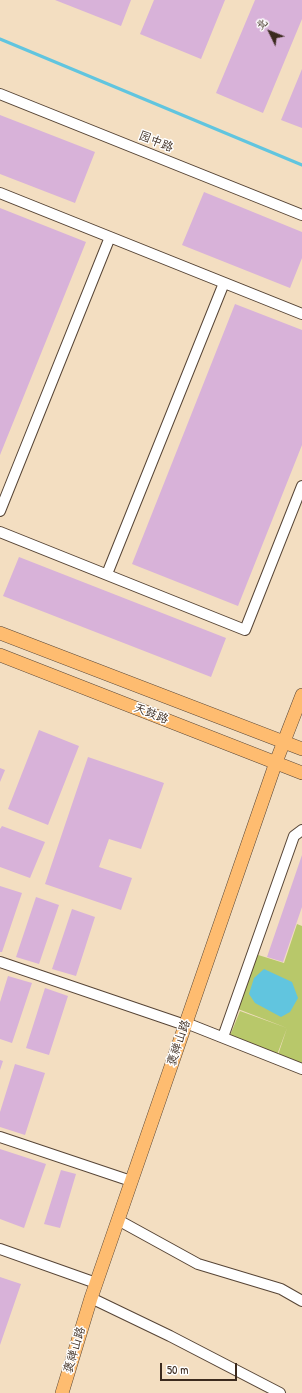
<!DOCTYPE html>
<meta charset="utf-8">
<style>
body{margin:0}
#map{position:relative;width:302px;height:1393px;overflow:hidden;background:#f3dec1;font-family:"Patrick Hand","LXGW WenKai TC",sans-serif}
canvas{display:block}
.north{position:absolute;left:250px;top:12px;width:40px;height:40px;-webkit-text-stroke:3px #fff;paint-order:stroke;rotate:313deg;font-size:11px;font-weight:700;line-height:16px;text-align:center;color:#3b2a1e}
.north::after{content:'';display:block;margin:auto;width:14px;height:18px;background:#3b2a1e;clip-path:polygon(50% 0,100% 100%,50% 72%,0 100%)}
.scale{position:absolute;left:160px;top:1363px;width:77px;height:18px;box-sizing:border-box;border:2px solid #3b2a1e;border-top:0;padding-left:5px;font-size:12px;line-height:14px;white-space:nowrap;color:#3b2a1e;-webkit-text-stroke:3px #fff;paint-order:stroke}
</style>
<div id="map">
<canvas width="302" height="1393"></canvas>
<div class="north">北</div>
<div class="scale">50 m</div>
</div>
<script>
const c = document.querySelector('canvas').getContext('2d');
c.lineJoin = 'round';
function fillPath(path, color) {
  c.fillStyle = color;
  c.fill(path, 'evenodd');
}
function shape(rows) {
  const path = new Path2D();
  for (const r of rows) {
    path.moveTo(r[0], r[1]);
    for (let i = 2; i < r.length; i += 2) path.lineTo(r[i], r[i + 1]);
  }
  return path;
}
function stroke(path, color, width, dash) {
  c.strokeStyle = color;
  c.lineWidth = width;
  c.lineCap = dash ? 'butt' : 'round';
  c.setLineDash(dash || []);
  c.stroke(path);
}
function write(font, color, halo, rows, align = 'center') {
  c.font = font + ' "Patrick Hand","LXGW WenKai TC",sans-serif';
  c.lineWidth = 3;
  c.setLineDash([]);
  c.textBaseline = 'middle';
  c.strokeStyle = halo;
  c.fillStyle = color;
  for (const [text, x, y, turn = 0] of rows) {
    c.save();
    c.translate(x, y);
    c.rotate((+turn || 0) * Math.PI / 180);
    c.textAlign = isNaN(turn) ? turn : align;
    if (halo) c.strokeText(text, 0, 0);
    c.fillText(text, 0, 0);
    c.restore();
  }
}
fillPath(shape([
 [297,924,302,926,302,1065,278,1055,287,1028,238,1009,255,954,284,963],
 [240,1011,287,1028,277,1055,229,1038]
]), '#b8c86a');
fillPath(shape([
 [264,969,292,982,298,998,290,1012,281,1017,255,1003,249,994,254,978]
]), '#61c5df');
stroke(shape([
 [0,39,302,165]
]), '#61c5df', 3);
fillPath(shape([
 [55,0,131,0,121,26],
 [154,0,225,0,201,59,140,34],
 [255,0,302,0,302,19,263,113,216,93],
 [302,69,302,128,281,120],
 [0,115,95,152,75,203,0,174],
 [204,192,302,232,302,258,290,288,182,245],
 [0,208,86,242,0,455],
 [235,304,302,330,302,445,238,606,132,564],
 [19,557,226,638,211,677,3,596],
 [39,730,79,746,48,825,8,809],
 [88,757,164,783,141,849,109,839,99,867,132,878,121,910,45,884],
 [0,768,5,770,0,782],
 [2,826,45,842,30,878,0,867,0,829],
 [302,855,302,907,283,962,267,957],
 [0,886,22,893,2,952,0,952],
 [36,897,59,905,39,964,16,957],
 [72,909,95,917,76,976,52,969],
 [8,976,32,983,12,1043,0,1039,0,1002],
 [45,988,68,996,49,1055,26,1048],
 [0,1060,3,1061,0,1070],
 [15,1064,45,1073,25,1135,0,1127,0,1112],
 [0,1149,46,1164,24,1228,0,1219],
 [61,1170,76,1174,60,1228,44,1224],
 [0,1277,21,1284,0,1345]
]), '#d8b2d9');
const minor = shape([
 [0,94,302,215],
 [0,193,302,314],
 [0,511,110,237],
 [0,532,245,630,302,486],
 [107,574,224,283],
 [0,962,185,1025],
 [186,1023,302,1069],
 [223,1037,294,836,302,830],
 [0,1137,131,1181],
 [118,1220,198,1264,281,1289,302,1301],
 [0,1249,96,1283],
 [91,1298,170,1336,280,1393]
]);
const major = shape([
 [0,633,302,749],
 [0,655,302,773],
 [62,1393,91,1298,118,1220,276,762,302,695]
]);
stroke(minor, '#574536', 12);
stroke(major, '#574536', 14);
stroke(minor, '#fff', 10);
stroke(major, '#febc70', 13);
write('12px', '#3b2a1e', '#fff', [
 ["园中路",156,142,22],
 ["天鼓路",151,714,21],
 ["褒禅山路",179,1043,-71],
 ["褒禅山路",75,1350,-73]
]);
</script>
